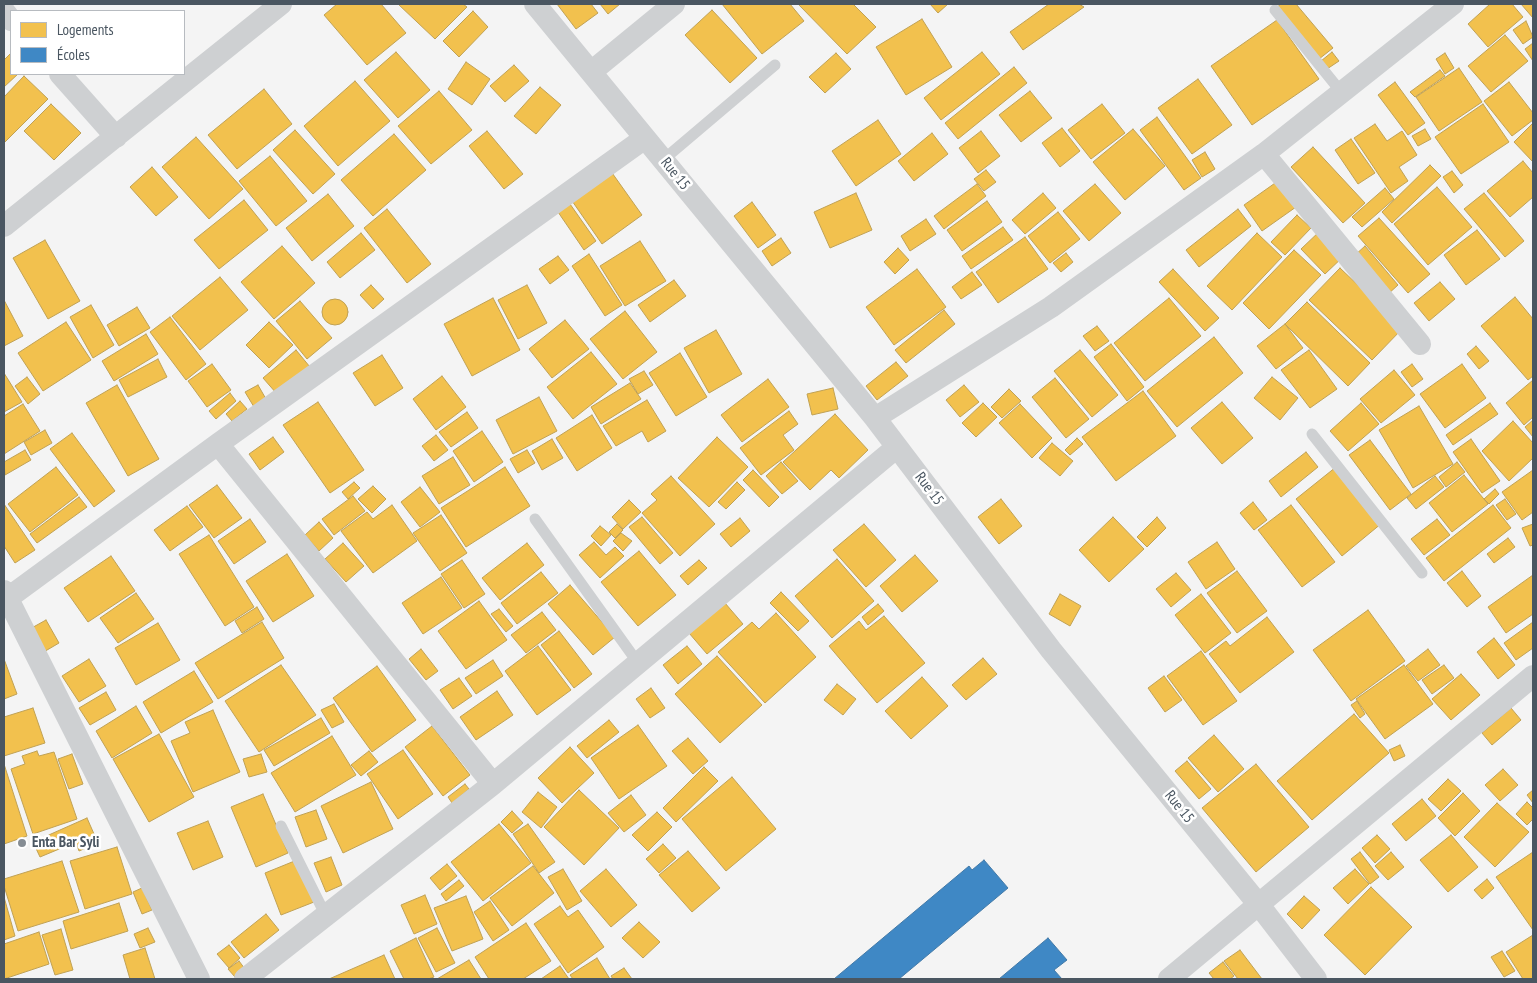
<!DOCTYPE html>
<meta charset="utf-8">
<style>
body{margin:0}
#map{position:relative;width:1537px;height:983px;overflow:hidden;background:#f4f4f4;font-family:"PT Sans Narrow",sans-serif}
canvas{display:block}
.frame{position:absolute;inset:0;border:5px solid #4a5661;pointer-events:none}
.legend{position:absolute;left:10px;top:10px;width:175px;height:65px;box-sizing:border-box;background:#fff;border:1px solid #b7bbc0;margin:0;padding:6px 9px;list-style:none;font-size:15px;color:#4a5661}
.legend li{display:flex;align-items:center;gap:10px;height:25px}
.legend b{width:25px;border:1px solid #b7bbc0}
</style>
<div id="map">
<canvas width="1537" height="983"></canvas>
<div class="frame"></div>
<ul class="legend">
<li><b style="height:14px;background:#f2c14e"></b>Logements</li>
<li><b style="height:14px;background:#3f88c5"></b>Écoles</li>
</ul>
</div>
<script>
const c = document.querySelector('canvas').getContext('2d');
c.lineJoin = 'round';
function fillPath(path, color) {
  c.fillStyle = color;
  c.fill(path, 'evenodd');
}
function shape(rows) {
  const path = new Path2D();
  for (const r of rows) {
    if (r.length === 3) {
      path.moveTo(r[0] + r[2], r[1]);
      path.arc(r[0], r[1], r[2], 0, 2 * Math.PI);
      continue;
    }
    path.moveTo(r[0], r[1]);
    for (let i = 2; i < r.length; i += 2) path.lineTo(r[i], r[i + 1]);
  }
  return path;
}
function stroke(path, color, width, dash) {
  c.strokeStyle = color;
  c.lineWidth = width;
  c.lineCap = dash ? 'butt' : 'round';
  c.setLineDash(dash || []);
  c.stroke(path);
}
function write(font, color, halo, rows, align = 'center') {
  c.font = font + ' "PT Sans Narrow",sans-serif';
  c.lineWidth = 5;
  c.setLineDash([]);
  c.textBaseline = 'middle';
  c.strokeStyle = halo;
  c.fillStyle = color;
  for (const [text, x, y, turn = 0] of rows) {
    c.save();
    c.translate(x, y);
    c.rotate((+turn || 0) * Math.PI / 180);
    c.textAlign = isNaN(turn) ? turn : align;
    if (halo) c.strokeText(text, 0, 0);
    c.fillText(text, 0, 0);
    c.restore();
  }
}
const homes = shape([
 [337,4,381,4,406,33,367,65,324,15,337,4],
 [398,4,463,4,467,7,435,39,398,4],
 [557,4,591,4,598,13,576,29,557,4],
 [600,4,620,4,608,14,600,4],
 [722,4,790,4,804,21,762,54,722,4],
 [798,4,853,4,876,27,847,54,798,4],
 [930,4,948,4,938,13,930,4],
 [1049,4,1079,4,1084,7,1023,50,1010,32,1049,4],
 [1281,4,1296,4,1333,48,1319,59,1276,8,1281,4],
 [1490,4,1512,4,1523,17,1488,47,1468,24,1490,4],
 [1521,4,1533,4,1533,18,1521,4],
 [712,10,757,58,730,83,685,35,712,10],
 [473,11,488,27,459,57,443,41,473,11],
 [922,19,952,67,906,95,876,47,922,19],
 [1277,20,1319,79,1252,125,1211,66,1277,20],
 [1526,21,1533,37,1523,44,1513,30,1526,21],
 [1505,35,1528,61,1491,92,1468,66,1505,35],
 [1533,43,1533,61,1525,49,1533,43],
 [396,52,430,90,398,118,364,80,396,52],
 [982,52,1000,74,941,120,924,98,982,52],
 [1332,52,1339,61,1327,69,1321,61,1332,52],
 [11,53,11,74,18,74,4,87,4,60,11,53],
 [836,53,851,69,825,93,809,77,836,53],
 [1445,53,1454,68,1445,74,1436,59,1445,53],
 [466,62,490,79,472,105,448,89,466,62],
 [514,65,529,81,505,102,490,86,514,65],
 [1014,67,1027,83,958,139,945,123,1014,67],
 [1459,68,1482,102,1439,131,1416,97,1459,68],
 [1440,70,1445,76,1415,97,1410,92,1440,70],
 [24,76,48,99,4,143,4,97,24,76],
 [1198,79,1232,125,1192,154,1158,108,1198,79],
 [355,81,390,121,338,166,304,126,355,81],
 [1395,82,1425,123,1408,135,1378,95,1395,82],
 [1509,82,1533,113,1533,120,1512,136,1484,101,1509,82],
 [540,87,561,105,536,134,514,116,540,87],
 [264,89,292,124,237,169,208,135,264,89],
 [439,91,472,130,431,164,398,126,439,91],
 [1030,91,1052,118,1021,142,999,115,1030,91],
 [51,104,81,133,54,160,24,131,51,104],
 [1102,104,1125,133,1091,159,1068,130,1102,104],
 [1483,104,1509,142,1461,174,1435,137,1483,104],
 [1157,117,1201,178,1184,190,1140,130,1157,117],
 [878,120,901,154,856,186,832,151,878,120],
 [1533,123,1533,162,1514,142,1533,123],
 [1375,124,1387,141,1402,131,1417,155,1399,167,1408,181,1391,193,1354,138,1375,124],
 [1062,128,1080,151,1060,167,1042,143,1062,128],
 [1133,129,1165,166,1125,200,1093,162,1133,129],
 [1425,129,1431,139,1418,146,1412,136,1425,129],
 [295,130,335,174,313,194,273,150,295,130],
 [487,131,523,174,504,189,469,146,487,131],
 [981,131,1000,156,978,173,959,148,981,131],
 [932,133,948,154,914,181,898,161,932,133],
 [394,134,426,170,373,216,341,180,394,134],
 [196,137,243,189,209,219,162,167,196,137],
 [1351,139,1375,173,1358,184,1335,150,1351,139],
 [1313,147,1365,203,1343,223,1291,167,1313,147],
 [1205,152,1215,169,1202,177,1192,160,1205,152],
 [270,156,307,201,276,226,239,181,270,156],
 [1523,161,1533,173,1533,197,1510,217,1487,191,1523,161],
 [1430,165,1441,176,1392,223,1382,212,1430,165],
 [152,167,178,197,156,216,130,187,152,167],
 [610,170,642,215,602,244,570,198,610,170],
 [986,170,996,182,984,191,974,179,986,170],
 [1452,171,1463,185,1454,193,1443,177,1452,171],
 [1278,181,1296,207,1262,231,1244,205,1278,181],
 [977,184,986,196,944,229,934,216,977,184],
 [1095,184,1121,213,1089,241,1063,211,1095,184],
 [1437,187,1472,227,1428,265,1394,224,1437,187],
 [1385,188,1394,199,1362,227,1352,217,1385,188],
 [856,193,872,230,830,248,814,212,856,193],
 [1043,193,1056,208,1025,234,1012,220,1043,193],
 [1484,193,1524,241,1505,257,1464,209,1484,193],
 [328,194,354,226,312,261,286,228,328,194],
 [244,200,268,230,219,269,194,240,244,200],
 [987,201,1002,222,962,251,947,230,987,201],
 [752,202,776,235,758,248,734,216,752,202],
 [570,204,596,241,584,250,558,212,570,204],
 [387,209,431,264,407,283,364,228,387,209],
 [1238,209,1251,226,1199,267,1186,250,1238,209],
 [1058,212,1080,239,1050,263,1028,236,1058,212],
 [1297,215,1311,228,1285,255,1271,242,1297,215],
 [1379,218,1430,274,1408,293,1358,236,1379,218],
 [926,219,936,234,910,251,901,236,926,219],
 [1003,227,1013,240,971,269,962,256,1003,227],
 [1321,230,1346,254,1325,274,1301,249,1321,230],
 [1477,230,1500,259,1466,285,1444,255,1477,230],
 [361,233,375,250,340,278,327,262,361,233],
 [1257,233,1282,257,1232,310,1207,286,1257,233],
 [1025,237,1048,269,998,303,976,272,1025,237],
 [781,238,791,253,772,266,762,251,781,238],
 [45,240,80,301,48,319,13,258,45,240],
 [640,241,666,281,625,306,600,266,640,241],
 [282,246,315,283,274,319,241,282,282,246],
 [1365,246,1398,285,1387,295,1354,256,1365,246],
 [898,248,909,260,895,274,884,262,898,248],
 [1294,250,1321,275,1269,329,1243,303,1294,250],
 [1066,253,1073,262,1061,272,1053,263,1066,253],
 [589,254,622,305,605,316,572,266,589,254],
 [558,256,569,270,550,284,539,269,558,256],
 [1340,268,1403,328,1372,360,1309,300,1340,268],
 [917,269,946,307,894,345,866,307,917,269],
 [1173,269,1219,318,1205,331,1159,282,1173,269],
 [972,272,982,285,961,299,952,287,972,272],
 [220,277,248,310,200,350,172,316,220,277],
 [674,280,686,296,650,322,638,305,674,280],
 [1440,282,1455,299,1429,321,1414,303,1440,282],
 [371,285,384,299,373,309,360,295,371,285],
 [527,285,547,323,518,339,498,300,527,285],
 [1515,297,1533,319,1533,376,1528,380,1481,326,1515,297],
 [493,298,520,350,472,376,444,324,493,298],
 [1169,298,1201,336,1145,381,1114,343,1169,298],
 [335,312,13],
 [4,300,23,336,4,346,4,300],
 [300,301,332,338,307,359,276,321,300,301],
 [1307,302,1370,363,1348,386,1285,324,1307,302],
 [91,305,114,345,93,358,70,317,91,305],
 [137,307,150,328,119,346,107,325,137,307],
 [944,310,955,324,906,363,895,350,944,310],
 [625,311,657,352,623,379,590,339,625,311],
 [170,317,206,364,186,380,150,332,170,317],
 [565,320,589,349,552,378,529,349,565,320],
 [66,322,91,360,43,391,18,353,66,322],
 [269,322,293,345,269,368,246,345,269,322],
 [1285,324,1303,348,1276,369,1257,346,1285,324],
 [1097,326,1109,341,1095,351,1083,336,1097,326],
 [716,330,742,374,709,393,684,348,716,330],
 [146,334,158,354,114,381,102,361,146,334],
 [1214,337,1243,373,1177,427,1147,391,1214,337],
 [1111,344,1144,387,1127,401,1094,357,1111,344],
 [1476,346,1489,361,1479,369,1467,354,1476,346],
 [296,350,310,367,277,394,263,378,296,350],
 [1080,350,1118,395,1092,417,1054,371,1080,350],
 [1309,350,1337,389,1310,408,1281,370,1309,350],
 [591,352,617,384,573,419,547,387,591,352],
 [680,353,707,397,676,416,649,373,680,353],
 [382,355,403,388,375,406,353,373,382,355],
 [158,359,167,377,128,397,119,380,158,359],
 [896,362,908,376,877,400,866,386,896,362],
 [212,364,231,390,207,407,188,381,212,364],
 [1412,364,1423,379,1412,387,1401,372,1412,364],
 [1462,364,1486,398,1445,428,1420,394,1462,364],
 [1394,370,1415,395,1381,423,1360,399,1394,370],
 [644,371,653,385,638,394,629,379,644,371],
 [4,373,22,402,4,412,4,373],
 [442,376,466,407,436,430,413,399,442,376],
 [27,377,40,394,28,404,15,386,27,377],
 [1272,377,1298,398,1280,420,1254,398,1272,377],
 [1055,378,1089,419,1066,438,1032,397,1055,378],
 [768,379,789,407,742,442,721,415,768,379],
 [1533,380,1533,417,1524,425,1506,403,1533,380],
 [630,383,641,399,601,424,591,407,630,383],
 [117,385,159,459,128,476,86,403,117,385],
 [258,385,266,399,254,407,245,392,258,385],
 [964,385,979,402,960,417,946,400,964,385],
 [833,388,838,409,812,415,807,394,833,388],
 [1009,389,1021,401,1002,418,991,407,1009,389],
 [1143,391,1176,436,1116,481,1082,437,1143,391],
 [230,393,236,401,216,419,209,411,230,393],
 [539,397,557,431,513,454,496,420,539,397],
 [647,400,666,431,648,442,642,431,616,446,603,426,647,400],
 [240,401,247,409,232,421,226,414,240,401],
 [318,402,364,470,330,493,283,425,318,402],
 [1222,402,1253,438,1222,464,1191,428,1222,402],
 [983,403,997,417,976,437,962,423,983,403],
 [1361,403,1379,424,1348,451,1330,431,1361,403],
 [1490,403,1498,414,1453,445,1446,435,1490,403],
 [23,404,40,431,4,454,4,416,23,404],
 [1020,404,1052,438,1032,458,999,423,1020,404],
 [1419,406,1453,464,1413,488,1379,430,1419,406],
 [789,411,798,424,783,435,794,450,761,475,740,448,789,411],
 [467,412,478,428,451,447,439,432,467,412],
 [835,414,868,450,839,478,831,470,810,490,783,462,835,414],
 [592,415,612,448,577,471,556,438,592,415],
 [1533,420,1533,437,1525,427,1533,420],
 [1513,421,1533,443,1533,458,1509,481,1482,451,1513,421],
 [45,430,52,443,31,455,24,442,45,430],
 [482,431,503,462,474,482,453,451,482,431],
 [72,433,115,491,94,507,50,449,72,433],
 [436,435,448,450,434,461,422,446,436,435],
 [273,437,284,452,260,470,249,454,273,437],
 [717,437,748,467,709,507,678,478,717,437],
 [1077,438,1083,444,1070,455,1065,450,1077,438],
 [552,439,563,458,542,470,532,451,552,439],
 [1471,439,1500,481,1482,493,1453,452,1471,439],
 [1370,440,1411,494,1390,510,1349,455,1370,440],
 [1052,443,1073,461,1060,476,1039,458,1052,443],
 [25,450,31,460,5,475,4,462,25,450],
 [527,450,535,463,518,473,510,459,527,450],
 [1306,452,1318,467,1281,497,1269,481,1306,452],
 [453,457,470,485,439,504,422,476,453,457],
 [781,462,798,481,782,494,766,476,781,462],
 [1457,462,1465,472,1446,487,1439,477,1457,462],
 [56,467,78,495,30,532,8,504,56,467],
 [505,467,530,506,466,547,441,508,505,467],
 [1336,467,1382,523,1342,556,1296,499,1336,467],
 [753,470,779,497,769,507,743,480,753,470],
 [1533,470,1533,512,1522,520,1502,492,1533,470],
 [1464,475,1488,504,1452,532,1429,503,1464,475],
 [671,476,715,524,680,556,642,513,657,500,651,494,671,476],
 [1435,476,1444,487,1416,509,1407,498,1435,476],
 [354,482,360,488,348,499,342,492,354,482],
 [737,482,745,490,726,509,718,502,737,482],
 [217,485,242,518,214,538,189,505,217,485],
 [373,486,386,499,372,513,358,499,373,486],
 [420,487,440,512,420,527,401,502,420,487],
 [1495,489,1499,494,1489,504,1484,499,1495,489],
 [353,496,365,511,334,535,322,519,353,496],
 [79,497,87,507,37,543,30,534,79,497],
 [1001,499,1022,526,999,544,978,517,1001,499],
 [1505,499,1516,514,1507,520,1496,505,1505,499],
 [629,500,641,512,623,529,612,517,629,500],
 [1253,502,1267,520,1254,530,1240,513,1253,502],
 [4,504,35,550,15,563,4,546,4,504],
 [392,505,417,541,373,573,341,531,367,512,373,519,392,505],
 [1291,505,1335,562,1302,587,1258,530,1291,505],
 [1493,505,1511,528,1444,581,1426,558,1493,505],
 [187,506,203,527,170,551,154,530,187,506],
 [441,515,467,553,440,571,413,533,441,515],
 [642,517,673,553,660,564,629,527,642,517],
 [1113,517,1144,549,1109,582,1079,550,1113,517],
 [1157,517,1166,528,1147,547,1137,537,1157,517],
 [740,518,750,531,731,547,720,534,740,518],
 [250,519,266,542,234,564,218,541,250,519],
 [1437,519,1450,535,1424,555,1411,539,1437,519],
 [319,522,333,538,319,551,305,535,319,522],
 [617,524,623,530,615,538,609,532,617,524],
 [864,524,896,560,866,587,833,550,864,524],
 [1533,524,1533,545,1530,546,1522,528,1533,524],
 [600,526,611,535,601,546,591,536,600,526],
 [621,533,632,541,623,551,613,541,621,533],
 [209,535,254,607,225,626,179,554,209,535],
 [1508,538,1515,547,1494,563,1487,554,1508,538],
 [594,542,606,555,615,547,624,556,600,578,579,555,594,542],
 [1217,542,1235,569,1206,589,1188,562,1217,542],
 [343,543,364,566,346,582,325,559,343,543],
 [527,543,544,565,500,600,482,578,527,543],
 [639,551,676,595,638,626,601,582,639,551],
 [287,554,314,596,273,622,246,581,287,554],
 [915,555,938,581,902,612,880,586,915,555],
 [111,556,135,591,88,622,64,588,111,556],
 [837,559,874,601,832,638,795,596,837,559],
 [462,560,485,594,464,608,441,574,462,560],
 [699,560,707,568,688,585,680,576,699,560],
 [1237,571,1267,611,1237,633,1207,593,1237,571],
 [1462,571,1481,596,1467,607,1447,583,1462,571],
 [541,572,558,593,517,624,501,603,541,572],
 [1176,573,1191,590,1171,607,1156,589,1176,573],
 [1533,575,1533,614,1506,633,1488,607,1533,575],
 [441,577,462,608,423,634,402,603,441,577],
 [570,585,615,637,593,655,548,604,570,585],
 [781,592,809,621,798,631,770,603,781,592],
 [136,593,154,619,118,643,100,618,136,593],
 [1060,594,1081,606,1070,626,1049,614,1060,594],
 [1201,594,1231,633,1205,653,1175,615,1201,594],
 [479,601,507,640,466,669,438,631,479,601],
 [725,603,743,624,707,654,689,633,725,603],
 [878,604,884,611,868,625,862,617,878,604],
 [257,607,264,619,242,633,235,621,257,607],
 [499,609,513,626,506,632,491,614,499,609],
 [1368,610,1405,661,1351,701,1313,650,1368,610],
 [542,612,556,630,526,653,511,635,542,612],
 [776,613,816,657,765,703,718,652,752,622,759,629,776,613],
 [884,616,925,663,877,703,829,646,859,621,866,630,884,616],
 [1267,617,1294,652,1240,693,1209,654,1226,641,1230,646,1267,617],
 [46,620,59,643,42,653,28,630,46,620],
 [262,622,284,658,218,699,195,663,262,622],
 [1533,622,1533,648,1516,660,1504,643,1533,622],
 [158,623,180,660,136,685,115,648,158,623],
 [559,631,592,674,574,688,541,645,559,631],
 [1494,638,1515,665,1498,679,1477,652,1494,638],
 [538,646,571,690,537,715,505,671,538,646],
 [687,646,702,664,678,684,663,665,687,646],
 [421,649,438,671,426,680,409,659,421,649],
 [1428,649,1440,665,1418,681,1406,666,1428,649],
 [1201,651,1237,701,1203,725,1167,676,1201,651],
 [717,656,762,705,720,743,675,694,717,656],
 [983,658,997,674,966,700,952,685,983,658],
 [4,659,17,694,4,699,4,659],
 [89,659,106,686,79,702,62,676,89,659],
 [493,660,503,676,476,694,465,678,493,660],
 [281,665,316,715,259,752,225,701,281,665],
 [1404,665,1433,704,1385,739,1356,699,1404,665],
 [1444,665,1454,678,1432,694,1422,680,1444,665],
 [377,666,416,720,372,752,333,698,377,666],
 [194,671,213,702,161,733,143,702,194,671],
 [1461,674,1480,695,1451,720,1432,699,1461,674],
 [1164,676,1182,700,1165,712,1148,688,1164,676],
 [922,677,948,706,911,739,885,711,922,677],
 [459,678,472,696,453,709,440,690,459,678],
 [837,684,856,699,843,715,824,700,837,684],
 [651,688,665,708,650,718,636,699,651,688],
 [497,691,513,715,476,740,460,717,497,691],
 [106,692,116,710,90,725,79,708,106,692],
 [1357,701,1365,714,1360,718,1351,705,1357,701],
 [334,704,344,722,332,728,321,710,334,704],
 [136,706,152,733,112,758,96,731,136,706],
 [33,708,45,743,4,756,4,717,33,708],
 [1511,708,1521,720,1492,745,1482,733,1511,708],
 [213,710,240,772,193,792,171,741,190,733,185,722,213,710],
 [1354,714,1389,753,1312,820,1277,781,1354,714],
 [321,718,330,733,274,766,264,750,321,718],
 [609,720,619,732,587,758,577,746,609,720],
 [638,725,667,766,619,799,591,758,638,725],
 [432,726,470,775,443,796,405,747,432,726],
 [159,734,194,797,149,822,113,759,159,734],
 [1214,735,1244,769,1218,792,1188,758,1214,735],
 [332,736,356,775,295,812,271,773,332,736],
 [688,738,708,761,693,774,672,751,688,738],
 [1400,745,1405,756,1394,761,1389,750,1400,745],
 [570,747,594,773,562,803,538,778,570,747],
 [403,750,433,794,398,819,367,774,403,750],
 [37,751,39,756,54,752,77,819,33,834,11,769,25,764,22,756,37,751],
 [369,751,378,762,361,776,351,765,369,751],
 [72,754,83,784,69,789,58,759,72,754],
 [261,754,267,772,249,777,243,759,261,754],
 [1187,761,1211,789,1199,799,1175,771,1187,761],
 [4,764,27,836,4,844,4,764],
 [1256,764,1309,827,1256,872,1202,808,1256,764],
 [704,767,718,781,676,822,663,808,704,767],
 [1503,769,1518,785,1500,801,1485,785,1503,769],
 [732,777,776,829,726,871,682,819,732,777],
 [1448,779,1461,791,1441,811,1428,799,1448,779],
 [371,782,393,829,343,853,321,806,371,782],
 [465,784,469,789,452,803,448,797,465,784],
 [579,790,619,828,584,865,544,827,579,790],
 [1533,790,1533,803,1527,795,1533,790],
 [538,792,557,807,541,828,522,812,538,792],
 [1463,793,1480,811,1455,836,1438,818,1463,793],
 [263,794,288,853,256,867,231,807,263,794],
 [631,795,646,815,624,832,608,813,631,795],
 [1422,799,1436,816,1406,841,1392,824,1422,799],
 [1527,802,1533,808,1533,819,1527,825,1516,814,1527,802],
 [1497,803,1529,832,1495,867,1464,837,1497,803],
 [316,810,327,839,306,847,295,817,316,810],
 [512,811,523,823,512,833,501,822,512,811],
 [657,812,672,827,648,851,632,835,657,812],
 [87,818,98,843,79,851,76,842,40,857,33,842,87,818],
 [208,821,223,857,193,870,177,833,208,821],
 [499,824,531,863,483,901,451,862,499,824],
 [528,824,555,862,539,873,513,834,528,824],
 [1377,835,1390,849,1375,863,1362,848,1377,835],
 [1451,835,1478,867,1448,892,1420,860,1451,835],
 [663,844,676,858,659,873,646,859,663,844],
 [117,847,132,894,85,909,70,861,117,847],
 [688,851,720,888,692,912,659,875,688,851],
 [1360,852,1379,877,1370,884,1351,859,1360,852],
 [1391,852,1404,867,1388,880,1375,866,1391,852],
 [1533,852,1533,930,1496,877,1533,852],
 [331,857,342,885,326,892,314,863,331,857],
 [297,860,314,902,281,915,265,873,297,860],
 [62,861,79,912,18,931,4,886,4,879,62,861],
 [447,864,457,876,440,890,430,878,447,864],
 [533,866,554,893,512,926,490,898,533,866],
 [563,869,582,901,567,910,548,877,563,869],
 [606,869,637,905,611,927,580,891,606,869],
 [1355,869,1369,884,1348,904,1333,888,1355,869],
 [1487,879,1494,888,1482,899,1474,890,1487,879],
 [459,880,464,886,446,901,441,894,459,880],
 [1371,887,1412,927,1365,975,1324,935,1371,887],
 [142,888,152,910,142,914,133,892,142,888],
 [425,895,437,924,414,934,401,905,425,895],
 [466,896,483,939,452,951,434,908,466,896],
 [1304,896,1320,910,1302,929,1287,914,1304,896],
 [4,897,15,936,4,940,4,897],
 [490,901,509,930,493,941,474,912,490,901],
 [119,903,128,931,71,949,63,921,119,903],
 [560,906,568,917,578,910,604,947,568,973,534,924,560,906],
 [266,914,279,930,244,958,231,942,266,914],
 [639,922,660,942,643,958,622,938,639,922],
 [526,923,551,961,523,979,489,979,475,957,526,923],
 [148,928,155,942,140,948,134,934,148,928],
 [437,928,455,963,436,972,418,938,437,928],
 [61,929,73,970,55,975,42,935,61,929],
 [39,932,49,964,4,979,4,944,39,932],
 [1533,935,1533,979,1523,979,1506,952,1533,935],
 [416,938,434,977,428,979,404,979,390,951,416,938],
 [229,945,240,958,229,968,217,954,229,945],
 [145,948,155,979,130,979,123,955,145,948],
 [1240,950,1262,979,1238,979,1224,961,1240,950],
 [1502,951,1515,971,1504,977,1491,957,1502,951],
 [384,955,395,979,329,979,384,955],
 [597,958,610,979,573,979,570,975,597,958],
 [469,960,481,979,437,979,469,960],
 [239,961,245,969,235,977,228,969,239,961],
 [1223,962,1234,976,1230,979,1214,979,1209,973,1223,962],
 [560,966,569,979,541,979,560,966],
 [624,968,632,979,613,979,611,976,624,968]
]);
fillPath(homes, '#f2c14e');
stroke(homes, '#c0a154', 1);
const schools = shape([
 [984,860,1008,888,899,979,834,979,969,866,972,870,984,860],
 [1048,938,1067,960,1054,970,1062,979,999,979,1048,938]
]);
fillPath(schools, '#3f88c5');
stroke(schools, '#4279a7', 1);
stroke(shape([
 [1275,10,1342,93],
 [663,160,775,65],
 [1312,434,1422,573],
 [535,519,638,663],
 [281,826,326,916]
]), '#ced0d2', 11);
stroke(shape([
 [535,4,875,418,1051,650,1259,905,1316,979],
 [4,11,11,20],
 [591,72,674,4],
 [60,74,116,137],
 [1264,154,1420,344],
 [4,226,281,4],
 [875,418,1051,307,1264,154,1453,4],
 [218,444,493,784],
 [4,591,199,979],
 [4,601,218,444,645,138],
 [245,979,493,784,897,447],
 [1169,979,1533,676]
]), '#ced0d2', 22);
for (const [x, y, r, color] of [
 [22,843,5,"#868d94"]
]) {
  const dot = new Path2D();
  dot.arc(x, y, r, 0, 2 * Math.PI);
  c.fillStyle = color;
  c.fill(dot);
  stroke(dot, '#fff', 2);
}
write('15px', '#4a5661', '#fff', [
 ["Rue 15",675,174,51],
 ["Rue 15",929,489,53],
 ["Rue 15",1179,807,51]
]);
write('bold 15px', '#4a5661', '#fff', [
 ["Enta Bar Syli",32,843]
], 'left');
</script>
